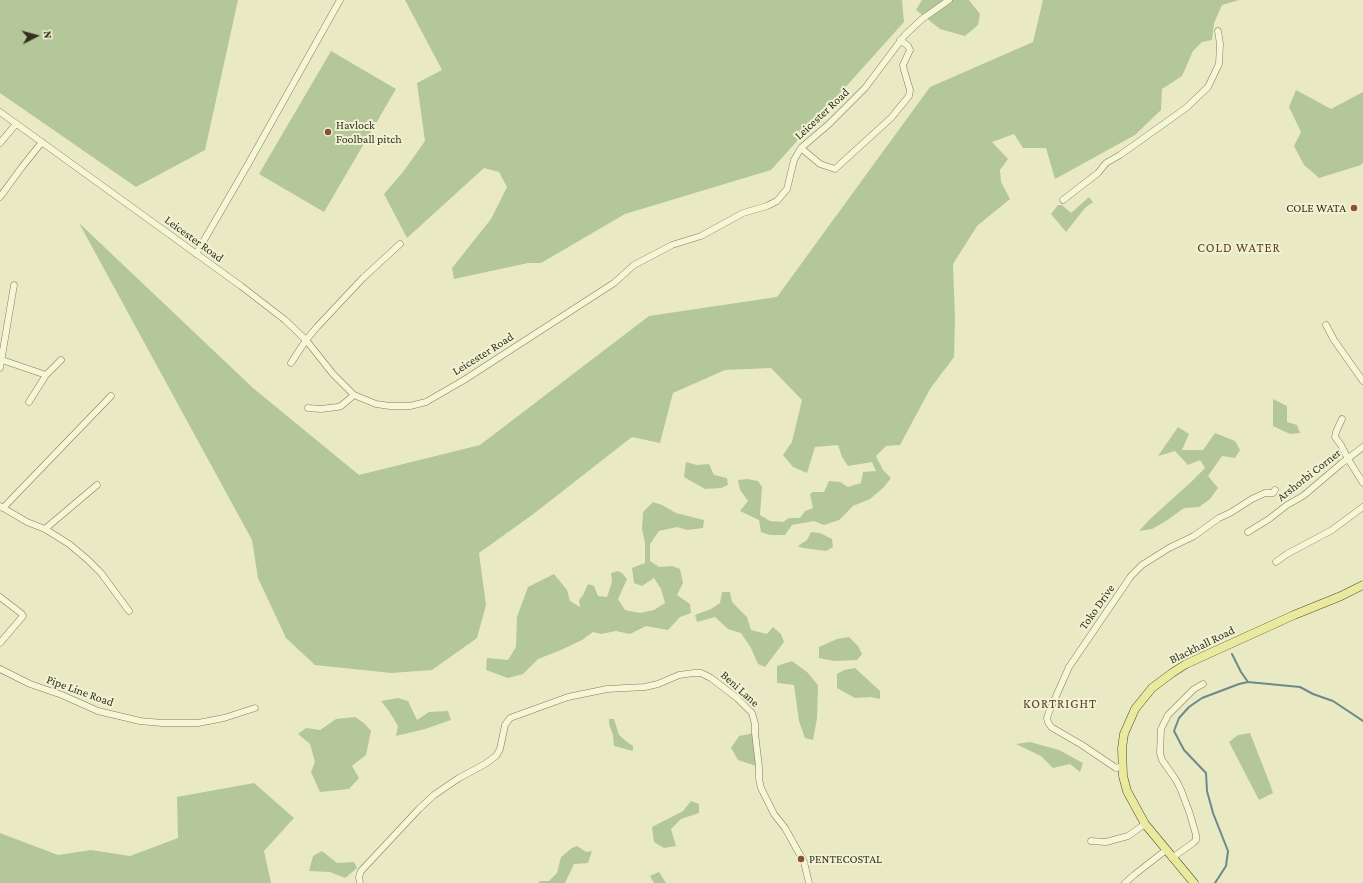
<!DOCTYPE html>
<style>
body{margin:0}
#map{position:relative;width:1363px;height:883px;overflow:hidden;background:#e9eac4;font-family:"Crimson Pro",serif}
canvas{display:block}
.north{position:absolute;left:16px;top:16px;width:40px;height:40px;-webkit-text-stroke:3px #f1f2d3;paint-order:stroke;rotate:84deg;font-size:11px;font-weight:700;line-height:16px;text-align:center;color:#34301f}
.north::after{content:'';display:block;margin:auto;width:14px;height:18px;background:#34301f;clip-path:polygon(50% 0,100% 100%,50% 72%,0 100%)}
</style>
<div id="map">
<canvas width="1363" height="883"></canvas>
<div class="north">N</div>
</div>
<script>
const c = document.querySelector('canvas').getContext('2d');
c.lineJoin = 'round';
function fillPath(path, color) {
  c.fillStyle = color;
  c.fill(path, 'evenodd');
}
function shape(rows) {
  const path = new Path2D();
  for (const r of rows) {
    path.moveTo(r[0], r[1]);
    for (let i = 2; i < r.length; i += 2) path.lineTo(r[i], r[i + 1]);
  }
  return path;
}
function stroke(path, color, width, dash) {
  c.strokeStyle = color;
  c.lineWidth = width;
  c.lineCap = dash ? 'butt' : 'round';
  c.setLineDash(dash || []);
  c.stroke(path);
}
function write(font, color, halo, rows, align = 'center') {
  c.font = font + ' "Crimson Pro",serif';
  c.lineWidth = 4;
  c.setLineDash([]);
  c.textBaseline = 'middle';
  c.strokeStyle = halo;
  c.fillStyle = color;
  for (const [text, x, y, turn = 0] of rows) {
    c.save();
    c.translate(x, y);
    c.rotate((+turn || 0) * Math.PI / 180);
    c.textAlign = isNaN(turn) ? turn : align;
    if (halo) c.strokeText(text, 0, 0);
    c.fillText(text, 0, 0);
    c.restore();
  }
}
fillPath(shape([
 [0,0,238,0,205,150,136,187,0,93],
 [405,0,902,0,904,22,771,170,625,214,541,263,528,263,454,279,452,268,491,219,507,187,499,172,484,168,407,238,384,194,403,172,425,141,417,83,442,70],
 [922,0,969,0,980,14,978,25,965,36,940,29,916,10],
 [1043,0,1239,0,1222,5,1214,23,1212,40,1202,42,1193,51,1182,76,1162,89,1161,110,1135,135,1055,179,1046,148,1023,148,1014,134,992,142,1008,159,1000,170,1001,182,1010,199,977,226,953,264,955,319,954,357,930,389,900,445,886,446,876,456,883,470,891,478,884,487,870,499,853,506,839,520,824,525,814,521,792,525,785,535,770,535,761,532,759,520,740,511,748,501,740,490,738,480,747,479,758,481,762,487,760,515,770,521,783,522,789,518,800,518,805,511,813,508,810,494,813,492,824,492,829,481,840,482,848,487,861,483,863,472,876,471,872,462,848,466,842,457,838,445,815,447,807,473,793,467,783,455,792,442,802,400,771,368,725,370,673,393,660,443,632,437,532,515,479,553,486,605,477,638,432,670,391,673,315,665,286,638,258,578,252,540,79,223,253,388,359,475,480,445,649,316,777,297,930,87,1033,42],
 [331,51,396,89,324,212,259,174],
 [1296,90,1331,109,1363,92,1363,162,1361,165,1319,178,1304,165,1294,146,1301,132,1289,107],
 [1089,197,1093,202,1085,208,1066,232,1051,214,1058,205,1062,205,1071,213],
 [1273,399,1287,406,1287,422,1297,425,1300,433,1290,434,1273,426],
 [1178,427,1189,434,1182,450,1203,450,1215,433,1235,441,1240,450,1235,458,1222,456,1208,476,1218,488,1210,499,1199,507,1184,508,1166,521,1152,529,1139,531,1149,520,1191,482,1205,468,1200,460,1188,465,1175,451,1158,456],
 [686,462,697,465,709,464,714,475,727,478,728,485,721,488,705,489,684,477],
 [653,502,662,505,676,513,704,520,703,528,687,530,677,527,659,531,650,544,650,561,659,567,672,566,680,569,683,583,677,595,690,604,691,613,680,617,668,630,646,626,630,634,616,631,601,634,593,632,582,640,561,650,538,659,523,674,508,678,486,670,487,658,508,660,516,647,517,617,528,587,554,574,567,590,570,601,580,607,579,600,583,595,588,584,594,586,598,596,607,597,612,582,611,573,618,571,622,573,627,579,618,599,625,610,640,613,654,610,665,603,661,589,654,578,642,586,634,583,632,568,645,563,645,543,642,529,643,512],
 [811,532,820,533,832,539,833,547,826,551,803,548,798,546,807,540],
 [722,592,730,592,732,602,747,617,751,630,767,634,773,627,781,634,784,642,765,667,758,664,751,648,741,633,728,629,715,617,697,622,695,615,711,609,720,603],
 [849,637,858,646,862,654,857,660,834,661,819,658,819,647,837,639],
 [792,661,807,672,818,685,817,718,813,740,805,738,799,721,794,685,777,683,777,666],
 [855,668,880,691,880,699,871,697,855,698,837,688,837,674,844,670],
 [398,698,408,701,417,720,429,712,448,711,451,720,425,729,396,736,398,726,389,711,381,701],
 [355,717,364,723,371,731,366,755,352,766,359,778,349,789,320,792,311,772,315,762,310,744,298,734,306,728,320,730,336,719],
 [609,719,614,719,619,735,627,742,633,746,633,751,614,746,613,735,609,724],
 [755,733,759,767,738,760,731,748,739,736],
 [1250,733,1270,784,1273,793,1259,800,1229,742,1238,735],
 [1030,742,1059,750,1083,763,1080,772,1070,764,1053,768,1041,756,1016,744],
 [254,783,294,818,264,851,271,883,0,883,0,833,58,855,91,850,130,856,178,838,177,797],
 [691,801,699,804,699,813,681,819,671,829,676,846,664,848,654,842,652,827,683,811],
 [577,846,586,852,592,851,588,863,574,864,565,883,538,883,540,881,549,881,557,873,561,857,572,848],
 [322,851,337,863,354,862,357,868,345,878,330,872,309,871,313,856],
 [659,872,666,883,654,883,650,876]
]), '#b3c799');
stroke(shape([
 [1232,654,1241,672,1248,682],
 [1215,883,1226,866,1228,851,1213,813,1207,791,1206,773,1184,750,1174,731,1179,718,1189,707,1202,698,1239,684,1248,682,1300,687,1313,694,1333,701,1363,721]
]), '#6d898b', 2);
const minor = shape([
 [0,112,241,286,285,320,306,340,333,374,354,395,376,404,390,406,410,406,426,402,464,380,614,283,634,265,672,245,701,236,743,213,767,206,777,201,787,189,794,160,801,148,829,124,865,88,905,35,922,19,949,0],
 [0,143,16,124],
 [801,148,820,164,835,169,891,118,909,96,910,90,904,70,903,65,910,50,908,46,900,40],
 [0,197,22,167,42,142],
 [1063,200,1098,173,1106,163,1120,155,1186,108,1208,87,1219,64,1220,44,1218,31],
 [196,254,247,166,340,0],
 [1326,325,1334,340,1363,381],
 [2,360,46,375,61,360],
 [291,363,306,340,317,327,363,278,400,244],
 [0,368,14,285],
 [29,402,46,375],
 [308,408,321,409,337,407,341,406,354,395],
 [1342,419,1336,432,1335,437,1341,445,1348,459,1363,483],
 [0,506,27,522,45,529,69,544,88,560,101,573,129,611],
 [3,508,111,396],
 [45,529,97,485],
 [1248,532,1269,519,1287,505,1303,496,1342,463,1363,447],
 [1276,562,1287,554,1332,530,1363,507],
 [0,597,22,614,23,616,0,643],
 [0,669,30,684,62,695,98,711,140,721,162,723,198,723,224,718,255,708],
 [1123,766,1116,768,1082,745,1051,727,1048,722,1047,718,1049,712,1069,667,1131,576,1142,565,1169,548,1194,536,1219,518,1230,513,1252,499,1265,493,1273,493,1275,490],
 [1091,841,1106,842,1128,836,1145,824],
 [1172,858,1193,843,1196,840,1196,835,1190,814,1181,790,1176,780,1162,760,1160,753,1161,729,1168,715,1194,689,1203,684],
 [360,883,359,877,361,871,419,809,434,795,459,778,485,764,496,756,500,749,505,725,510,718,568,697,607,689,645,687,658,684,679,675,694,673,701,673,711,678,737,698,752,713,755,724,755,733,759,767,759,779,761,788,774,814,785,828,804,862,809,883],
 [1125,883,1134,875,1166,850]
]);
const major = shape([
 [1194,883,1145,824,1127,791,1123,776,1122,748,1124,734,1135,709,1152,688,1172,673,1186,664,1294,615,1341,596,1363,585]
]);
stroke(minor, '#837d5c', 7);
stroke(major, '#514a30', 9);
stroke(minor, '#f5f6d6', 6);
stroke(major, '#eaea9f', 8);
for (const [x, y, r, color] of [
 [328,132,4,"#8d4d31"],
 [1354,208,4,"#8d4d31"],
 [801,859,4,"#8d4d31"]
]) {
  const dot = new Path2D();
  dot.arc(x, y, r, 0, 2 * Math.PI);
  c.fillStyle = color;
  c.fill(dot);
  stroke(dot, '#f1f2d3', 1.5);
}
write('12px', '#34301f', '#f1f2d3', [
 ["Leicester Road",822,114,-43],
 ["Leicester Road",194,239,36],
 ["Leicester Road",483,354,-32],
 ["Arshorbi Corner",1309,475,-38],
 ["Toko Drive",1097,607,-55],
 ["Blackhall Road",1202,645,-26],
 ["Beni Lane",740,689,42],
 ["Pipe Line Road",80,691,20]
]);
write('12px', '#34301f', '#f1f2d3', [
 ["Havlock",336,125],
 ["Foolball pitch",336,139],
 ["COLE WATA",1346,208,"right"],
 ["PENTECOSTAL",809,859]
], 'left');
c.letterSpacing = '1px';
write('13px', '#5d4122', '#f1f2d3', [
 ["COLD WATER",1239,248],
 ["KORTRIGHT",1060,704]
]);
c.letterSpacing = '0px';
</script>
